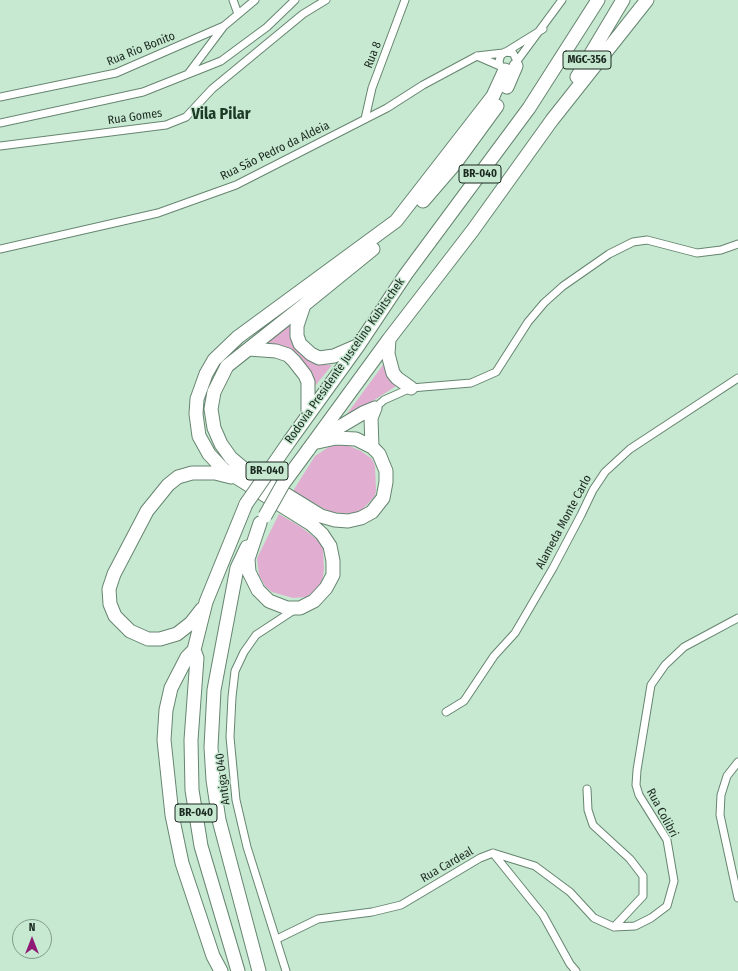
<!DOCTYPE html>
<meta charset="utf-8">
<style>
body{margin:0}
#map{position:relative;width:738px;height:971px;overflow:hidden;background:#c7e9d1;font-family:"Fira Sans Condensed",sans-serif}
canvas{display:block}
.north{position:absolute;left:12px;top:919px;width:40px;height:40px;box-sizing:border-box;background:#c7e9d1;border:1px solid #829c8a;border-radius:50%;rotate:0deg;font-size:11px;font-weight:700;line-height:16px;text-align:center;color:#1b281f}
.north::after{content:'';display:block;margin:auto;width:14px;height:18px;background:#901876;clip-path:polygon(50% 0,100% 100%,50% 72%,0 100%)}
</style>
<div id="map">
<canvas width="738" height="971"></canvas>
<div class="north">N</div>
</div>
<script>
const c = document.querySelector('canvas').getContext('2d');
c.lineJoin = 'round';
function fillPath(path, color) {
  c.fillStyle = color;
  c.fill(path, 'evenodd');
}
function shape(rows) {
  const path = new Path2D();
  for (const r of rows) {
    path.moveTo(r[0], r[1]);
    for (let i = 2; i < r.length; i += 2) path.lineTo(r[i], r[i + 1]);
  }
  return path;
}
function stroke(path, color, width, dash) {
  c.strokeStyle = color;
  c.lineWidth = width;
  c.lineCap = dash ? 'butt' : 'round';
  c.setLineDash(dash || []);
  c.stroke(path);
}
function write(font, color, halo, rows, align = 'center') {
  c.font = font + ' "Fira Sans Condensed",sans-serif';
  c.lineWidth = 3;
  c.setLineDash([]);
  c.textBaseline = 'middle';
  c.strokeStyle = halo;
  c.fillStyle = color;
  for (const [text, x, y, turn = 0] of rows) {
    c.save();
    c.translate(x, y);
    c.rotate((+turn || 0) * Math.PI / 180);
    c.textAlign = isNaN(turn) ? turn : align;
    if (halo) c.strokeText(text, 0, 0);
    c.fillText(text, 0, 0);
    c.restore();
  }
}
fillPath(shape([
 [294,321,296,349,301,354,317,364,332,365,315,386,310,373,298,354,287,347,265,343],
 [383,365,396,386,345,419,344,418],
 [337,445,347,445,361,451,372,459,375,466,376,491,375,496,360,512,354,514,330,512,293,491,315,456,329,447],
 [279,514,301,527,319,541,323,549,324,570,322,583,315,591,306,597,293,598,272,592,265,586,259,575,257,558]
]), '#e1add0');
const minor = shape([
 [233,0,238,14],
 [505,52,513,53,517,61,516,66,509,70,500,66,499,61,501,55,543,29],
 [477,56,500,66],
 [517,61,562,0],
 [188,74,224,26],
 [0,97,116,73,224,26,255,0],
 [365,119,372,88,405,0],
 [0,123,143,92,221,61,267,27,295,0],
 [0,146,166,125,186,117,212,89,303,14,326,0],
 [0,249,158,213,236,185,387,108,423,85,477,56,503,53],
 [375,408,384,400,411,388,471,383,496,372,528,322,544,303,563,286,609,254,633,242,647,240,697,253,721,250,738,244],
 [446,712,464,701,494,656,515,633,553,568,581,515,593,490,605,472,630,449,738,378],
 [738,762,727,776,721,795,720,815,738,898],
 [587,789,588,810,593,825,630,859,643,876,643,896,614,927],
 [493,853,535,866,570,892,594,918,614,927,635,926,651,918,667,906,674,881,667,840,639,795,636,785,637,770,651,685,665,665,684,647,738,618],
 [493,853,543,915,570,964,576,971],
 [277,939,318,919,372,912,401,905,480,858,493,853],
 [286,971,247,847,236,800,230,737,232,697,235,671,244,652,256,635,294,610]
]);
const motorway = shape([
 [577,77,623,0],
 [507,87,516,66],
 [423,201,454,165,497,106],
 [304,305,227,366,214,392,211,409,214,428,221,444,231,458,243,468,321,516,335,520,348,521,361,518,372,512,383,498,386,482,386,471,379,454,372,447,356,439,336,438,313,443],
 [389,339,388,354,393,373,397,378,411,388],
 [357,346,334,356,319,358,311,354,300,344,297,336,297,326,304,305,373,249],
 [249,349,276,351,288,355,294,361,305,375,308,382,308,415],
 [321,438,363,413,375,408],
 [291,439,358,346,406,274,529,108,598,0],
 [372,447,371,418,375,408],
 [308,450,389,339,473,230,552,120,647,0],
 [260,523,248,559,249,572,258,590,269,601,287,608,300,608,314,601,326,588,333,575,333,561,330,546,322,534,311,524,223,469,209,454,199,436,196,414,197,399,206,374,214,360,238,337,396,221,493,96,505,70],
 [247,547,237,568,214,690,211,747,213,780,219,820,259,971],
 [202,609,191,623,177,634,160,639,148,639,130,631,115,616,110,604,109,589,114,574,147,511,168,485,178,477,192,473,215,473,231,477],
 [194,650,187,657,171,688,166,710,164,740,172,815,182,863,213,956,221,971],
 [238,971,201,846,192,790,191,740,197,658,194,650,206,602,246,504]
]);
stroke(minor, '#668570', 9);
stroke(motorway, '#668570', 15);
stroke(minor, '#fff', 7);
stroke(motorway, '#fff', 13);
const motorwayBridge = shape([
 [246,504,291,439],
 [265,516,283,484,308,450]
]);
stroke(motorwayBridge, '#668570', 15, []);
stroke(motorwayBridge, '#fff', 13);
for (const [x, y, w] of [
 [587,60,48],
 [480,174,42],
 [267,471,42],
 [196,813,42]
]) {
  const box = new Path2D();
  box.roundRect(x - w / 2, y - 9, w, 18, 3);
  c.fillStyle = '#c7e9d1';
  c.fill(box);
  stroke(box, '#1b281f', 1);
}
write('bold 11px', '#1b281f', null, [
 ["MGC-356",587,60],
 ["BR-040",480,174],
 ["BR-040",267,471],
 ["BR-040",196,813]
]);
write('12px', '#1b281f', '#c7e9d1', [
 ["Rua Rio Bonito",141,49,-22],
 ["Rua 8",373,55,-69],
 ["Rua Gomes",135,117,-8],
 ["Rua São Pedro da Aldeia",275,151,-26],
 ["Rodovia Presidente Juscelino Kubitschek",345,361,-55],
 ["Alameda Monte Carlo",564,522,-62],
 ["Antiga 040",223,779,-97],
 ["Rua Colibri",662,813,62],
 ["Rua Cardeal",447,865,-30]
]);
write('bold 16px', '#1d3a27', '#c7e9d1', [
 ["Vila Pilar",221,115]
]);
</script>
